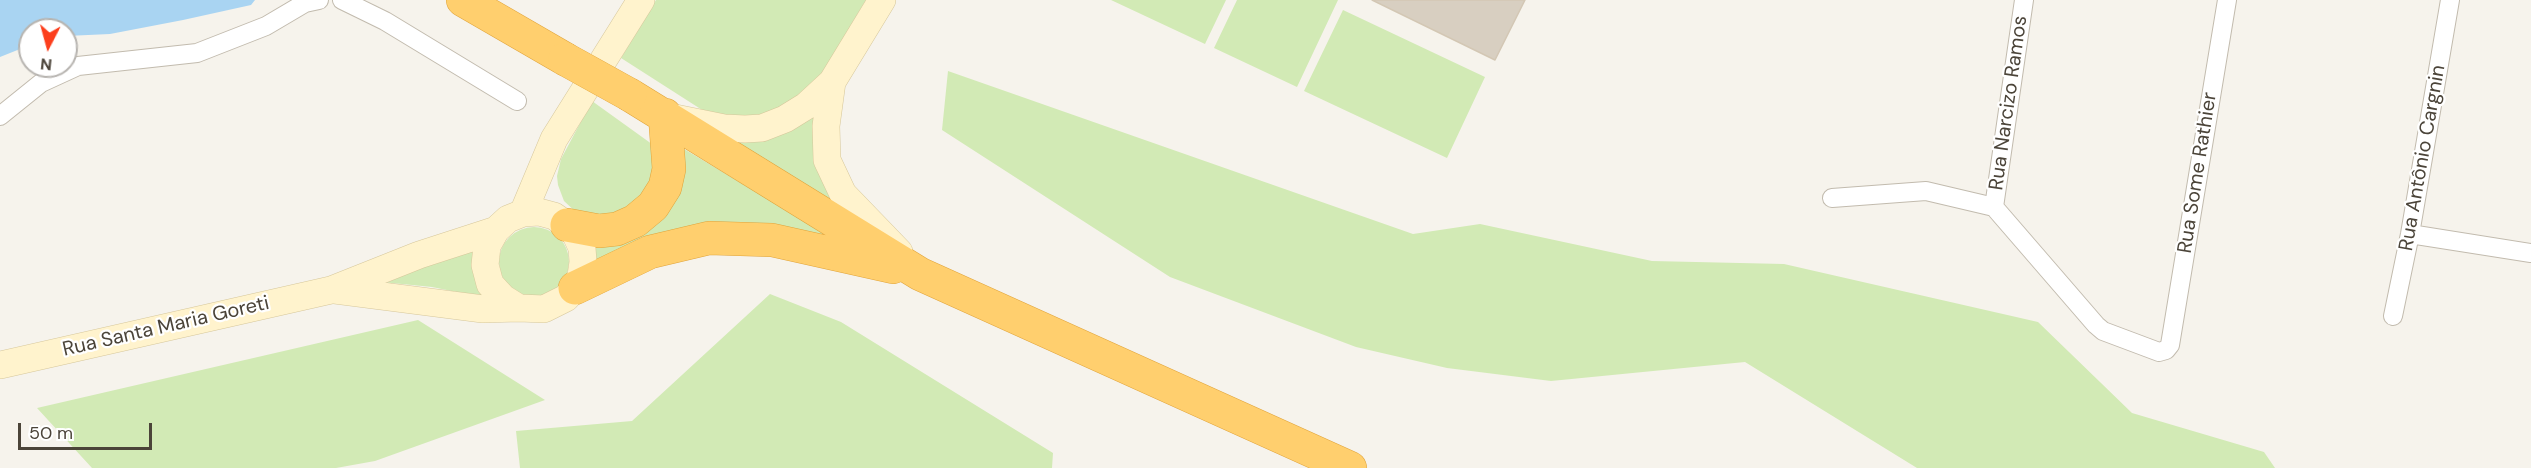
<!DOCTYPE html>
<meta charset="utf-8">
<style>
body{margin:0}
#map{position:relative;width:2531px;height:468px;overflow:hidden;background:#f6f3ec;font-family:"DM Sans",sans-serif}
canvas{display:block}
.north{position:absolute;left:18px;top:18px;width:60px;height:60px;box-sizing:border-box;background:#fff;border:2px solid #b7b4b0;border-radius:50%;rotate:186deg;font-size:16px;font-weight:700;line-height:24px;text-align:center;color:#4b4439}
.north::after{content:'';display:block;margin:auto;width:21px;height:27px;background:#fc3f1d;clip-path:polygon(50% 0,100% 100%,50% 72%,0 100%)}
.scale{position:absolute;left:18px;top:423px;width:134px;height:27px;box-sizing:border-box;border:3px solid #4b4439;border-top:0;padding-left:8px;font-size:18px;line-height:21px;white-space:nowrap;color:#4b4439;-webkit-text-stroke:4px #fff;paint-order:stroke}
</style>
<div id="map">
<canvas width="2531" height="468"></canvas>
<div class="north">N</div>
<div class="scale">50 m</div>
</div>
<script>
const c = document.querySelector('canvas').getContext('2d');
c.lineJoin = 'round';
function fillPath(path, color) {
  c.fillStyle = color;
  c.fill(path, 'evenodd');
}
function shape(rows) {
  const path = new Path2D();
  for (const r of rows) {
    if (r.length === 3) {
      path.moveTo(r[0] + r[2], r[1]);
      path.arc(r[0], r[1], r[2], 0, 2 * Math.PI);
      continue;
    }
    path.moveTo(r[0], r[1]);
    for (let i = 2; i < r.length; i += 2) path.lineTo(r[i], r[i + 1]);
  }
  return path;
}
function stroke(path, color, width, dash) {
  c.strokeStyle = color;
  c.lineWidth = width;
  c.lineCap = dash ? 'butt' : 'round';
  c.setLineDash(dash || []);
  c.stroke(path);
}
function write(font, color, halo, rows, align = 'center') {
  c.font = font + ' "DM Sans",sans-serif';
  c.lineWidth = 4.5;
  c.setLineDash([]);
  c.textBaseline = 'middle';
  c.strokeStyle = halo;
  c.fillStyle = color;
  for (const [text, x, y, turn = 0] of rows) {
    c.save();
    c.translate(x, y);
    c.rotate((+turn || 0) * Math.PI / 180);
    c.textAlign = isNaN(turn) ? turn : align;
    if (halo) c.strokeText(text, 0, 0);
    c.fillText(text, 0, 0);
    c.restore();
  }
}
fillPath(shape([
 [656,0,866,0,812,90,761,119,710,115,621,58],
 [1111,0,1226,0,1205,44],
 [1237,0,1338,0,1297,87,1214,48],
 [1343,10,1485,77,1447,158,1304,91],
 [948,71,1413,234,1480,224,1652,261,1784,264,2038,322,2132,413,2264,452,2275,468,1917,468,1745,362,1551,381,1447,368,1356,347,1170,277,942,130],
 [826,94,847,213,727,140],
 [592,101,656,147,651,191,616,218,578,214,564,201,558,185,557,176,561,159],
 [684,149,842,243,820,236,591,271,592,250],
 [534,262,35],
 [481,243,486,298,432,287,372,281],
 [770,294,841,322,1053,453,1052,468,520,468,516,431,632,421],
 [418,320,545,400,375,461,336,468,92,468,37,408]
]), '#d2eab5');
fillPath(shape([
 [0,0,255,0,251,5,183,20,110,34,66,36,66,30,30,30,30,45,0,57]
]), '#a9d4f2');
const building = shape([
 [1372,0,1525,0,1495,60,1372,0]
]);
fillPath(building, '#d8cfc1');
stroke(building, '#d3c7b4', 1.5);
const street = shape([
 [342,0,385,21,517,101],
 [0,116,41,83,78,66,197,53,266,26,305,3,319,0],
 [1832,198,1926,191,1994,207,2096,325,2103,331,2159,352,2166,350,2170,345,2227,0],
 [1994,207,2024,0],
 [2410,234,2531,253],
 [2393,316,2410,234,2450,0]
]);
const secondary = shape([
 [832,82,826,126,827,160,843,194,899,252],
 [675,118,724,128,745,129,762,128,785,119,806,106,832,82,882,0],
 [523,213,539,212,554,216,567,225,576,235,582,248,583,262,581,276,575,288,566,298,544,309,519,308,503,298,490,284,485,265,487,246,496,230,508,219,523,213,554,139,641,0],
 [335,290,483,309,519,308],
 [0,365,331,290,419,255,496,230]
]);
const highway = shape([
 [463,0,565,59],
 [630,95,920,274,1350,468],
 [567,225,599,231,617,229,635,221,653,206,665,187,669,169,665,115],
 [575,288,650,252,709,238,772,240,893,267]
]);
stroke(street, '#c2bbae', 20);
stroke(secondary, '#d6c79b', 28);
stroke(highway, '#e0a43c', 34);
stroke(street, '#fff', 18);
stroke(secondary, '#fff3cd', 27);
stroke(highway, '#ffcf6e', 33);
const highwayBridge = shape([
 [565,59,630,95]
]);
stroke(highwayBridge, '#e0a43c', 34, []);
stroke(highwayBridge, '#ffcf6e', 33);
write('20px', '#4b4439', '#fff', [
 ["Rua Narcizo Ramos",2009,103,-82],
 ["Rua Antônio Cargnin",2423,158,-80],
 ["Rua Some Rathier",2198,173,-81],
 ["Rua Santa Maria Goreti",166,327,-13]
]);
</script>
